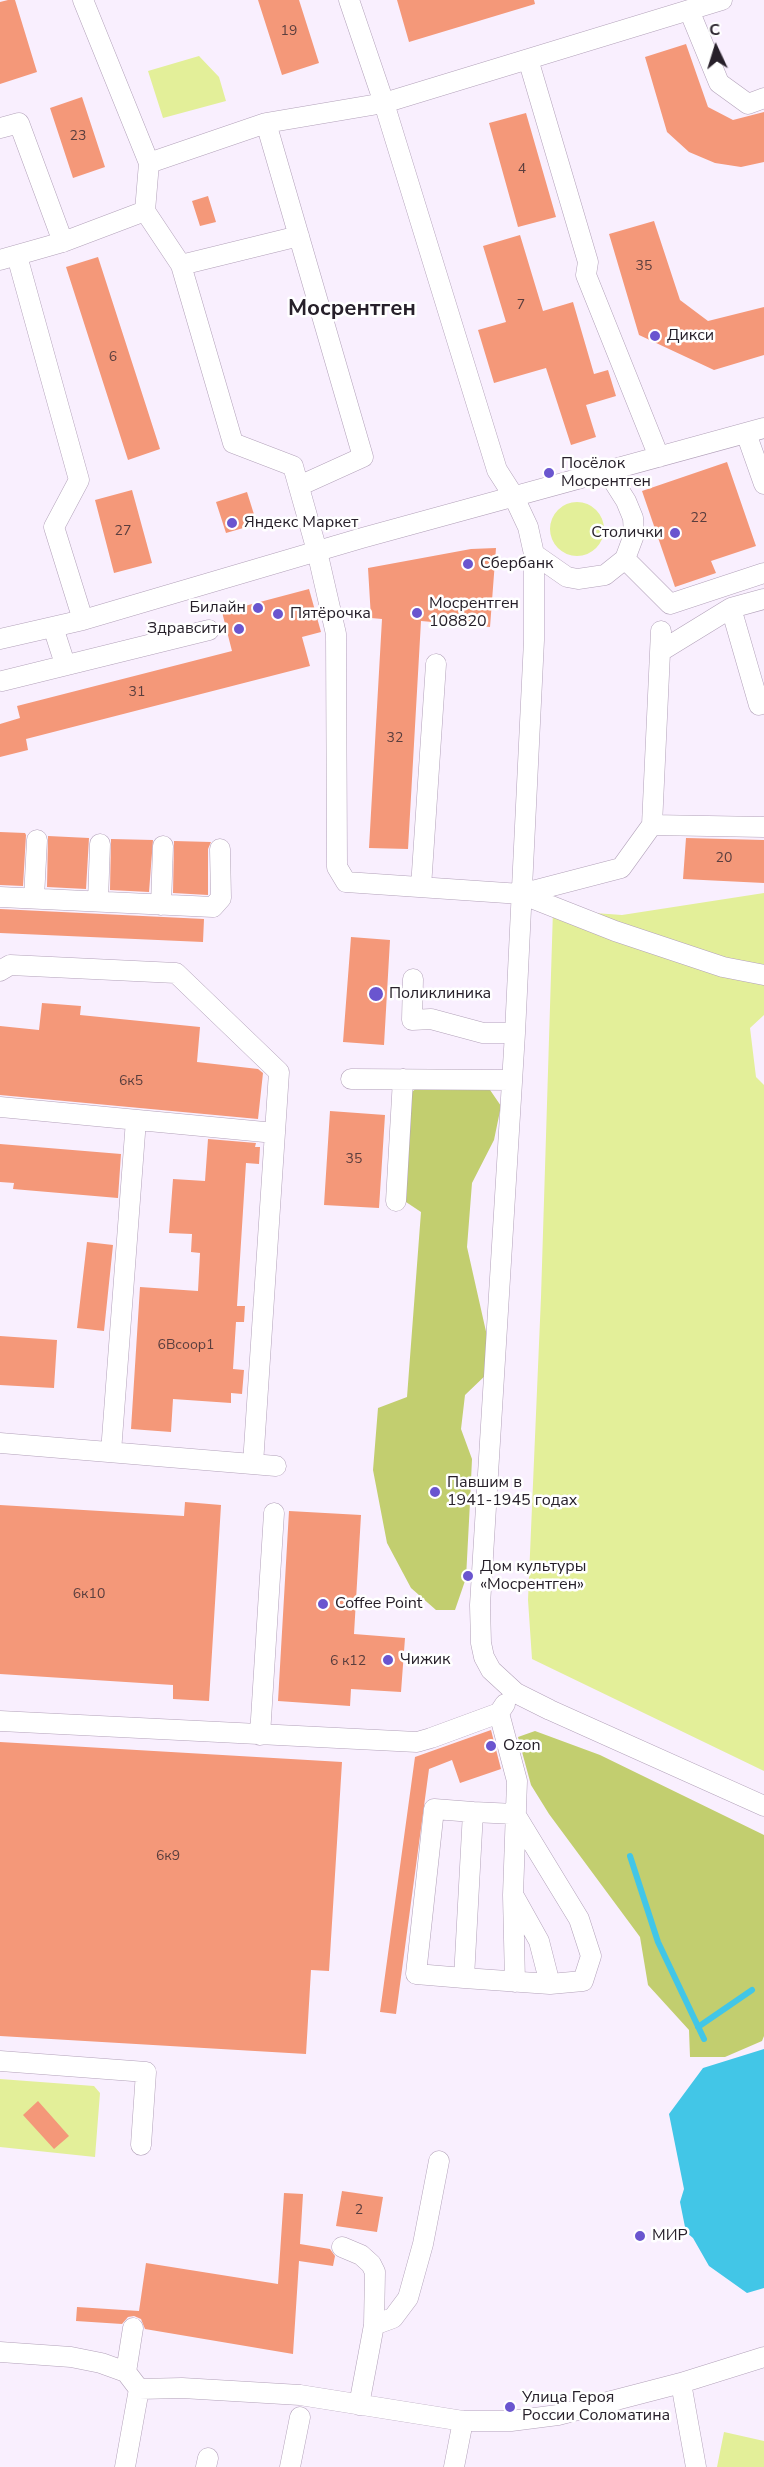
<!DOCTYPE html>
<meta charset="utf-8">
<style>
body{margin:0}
#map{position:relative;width:764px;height:2467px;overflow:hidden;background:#f9effe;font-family:"Nunito Sans",sans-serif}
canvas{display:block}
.north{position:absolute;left:686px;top:18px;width:60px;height:60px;-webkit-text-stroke:4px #fff;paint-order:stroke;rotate:356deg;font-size:16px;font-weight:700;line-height:24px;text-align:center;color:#27202a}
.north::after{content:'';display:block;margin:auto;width:21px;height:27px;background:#27202a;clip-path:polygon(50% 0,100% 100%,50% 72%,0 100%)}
</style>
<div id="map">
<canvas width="764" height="2467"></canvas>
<div class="north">С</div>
</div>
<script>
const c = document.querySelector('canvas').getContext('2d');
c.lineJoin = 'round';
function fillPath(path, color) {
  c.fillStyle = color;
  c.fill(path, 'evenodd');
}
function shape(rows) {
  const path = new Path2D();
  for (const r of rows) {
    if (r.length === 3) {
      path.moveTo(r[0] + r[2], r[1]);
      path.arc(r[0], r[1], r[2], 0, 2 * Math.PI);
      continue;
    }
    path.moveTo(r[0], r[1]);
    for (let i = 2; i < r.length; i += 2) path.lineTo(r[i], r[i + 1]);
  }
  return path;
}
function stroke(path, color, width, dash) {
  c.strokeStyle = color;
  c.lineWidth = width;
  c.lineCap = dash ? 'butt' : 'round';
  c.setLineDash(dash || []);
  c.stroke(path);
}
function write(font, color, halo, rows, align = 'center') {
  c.font = font + ' "Nunito Sans",sans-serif';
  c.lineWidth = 5;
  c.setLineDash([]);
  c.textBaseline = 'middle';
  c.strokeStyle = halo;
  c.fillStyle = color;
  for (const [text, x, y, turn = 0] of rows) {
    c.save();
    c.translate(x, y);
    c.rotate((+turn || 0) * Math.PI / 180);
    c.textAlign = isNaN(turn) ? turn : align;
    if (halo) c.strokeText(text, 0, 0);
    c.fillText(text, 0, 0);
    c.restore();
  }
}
fillPath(shape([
 [199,56,219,77,226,101,163,118,148,71],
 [577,529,27],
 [764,893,764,1015,750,1028,756,1077,764,1085,764,1771,532,1659,528,1600,541,1297,553,910,622,915],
 [0,2079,94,2086,100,2093,95,2157,0,2147],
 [724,2432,764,2441,764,2467,717,2467]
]), '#e3ef99');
fillPath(shape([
 [421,1085,488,1087,501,1106,494,1140,472,1183,467,1247,487,1336,489,1372,465,1395,461,1429,472,1459,470,1502,466,1578,455,1610,436,1610,411,1588,387,1543,373,1470,378,1408,407,1397,421,1212,403,1200,409,1094],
 [535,1731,600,1755,764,1835,764,2036,762,2041,725,2057,690,2057,689,2030,648,1985,640,1937,549,1814,531,1785,518,1737]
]), '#c2ce6f');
fillPath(shape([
 [764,2049,764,2288,747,2293,709,2266,693,2238,686,2232,680,2202,684,2189,669,2114,703,2068]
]), '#42c6e7');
stroke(shape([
 [630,1856,658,1942,704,2039],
 [698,2027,752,1990]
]), '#42c6e7', 6);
fillPath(shape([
 [8,0,15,0,37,72,0,84,0,2],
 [258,0,299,0,319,63,282,75],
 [397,0,534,0,535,4,409,42],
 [686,44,708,107,733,120,764,112,764,162,741,167,715,163,689,152,667,132,645,57],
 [82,97,105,167,73,178,50,108],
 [526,113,556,217,518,227,489,123],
 [208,196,216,222,200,226,192,201],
 [654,221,680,300,708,321,764,307,764,355,714,370,639,335,609,234],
 [520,235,543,311,573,302,594,374,608,370,616,396,586,405,596,437,571,445,546,368,494,383,478,330,506,322,483,246],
 [98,257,160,449,128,460,66,267],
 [727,462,756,546,711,561,716,573,675,587,642,491],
 [132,490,152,563,114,573,95,500],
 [247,492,257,524,226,533,216,502],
 [496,548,490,627,421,621,408,849,369,848,382,619,371,618,368,568,471,549],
 [309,589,321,632,302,637,310,666,26,739,28,750,0,757,0,724,20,718,17,706,232,651,222,612],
 [0,832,25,833,26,835,23,886,0,885],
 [48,836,89,838,86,889,47,887],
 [686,838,764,840,764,883,683,879],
 [111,839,153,840,149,892,110,890],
 [174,841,211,842,208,849,208,895,173,893],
 [0,909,204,919,203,942,0,933],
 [351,937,390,940,384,1045,343,1042],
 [42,1003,81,1006,80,1015,200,1027,197,1062,258,1069,263,1073,258,1119,0,1095,0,1026,39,1030],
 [330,1111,385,1115,379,1208,324,1205],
 [208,1139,256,1143,255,1147,260,1147,259,1164,246,1163,237,1306,245,1306,244,1322,236,1322,233,1369,244,1370,242,1394,231,1393,231,1403,173,1399,171,1432,131,1429,140,1287,198,1291,200,1253,191,1252,192,1234,169,1233,173,1179,205,1181],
 [0,1144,121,1154,118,1198,13,1189,14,1183,0,1182],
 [87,1242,113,1245,104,1331,77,1328],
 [0,1336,57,1340,54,1388,0,1385],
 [185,1502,221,1505,209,1701,173,1699,173,1685,0,1674,0,1505,184,1516],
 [289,1511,361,1515,354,1634,405,1638,401,1692,351,1689,350,1706,278,1701],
 [491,1730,501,1769,460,1783,452,1760,429,1769,396,2014,380,2012,415,1757],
 [0,1742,342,1762,329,1971,311,1970,306,2054,0,2036],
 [38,2101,69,2136,54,2149,23,2115],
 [342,2191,383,2197,377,2232,336,2226],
 [284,2193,303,2194,300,2244,330,2249,335,2256,333,2266,299,2261,293,2354,145,2329,141,2319,134,2316,128,2317,122,2324,76,2321,77,2307,139,2311,146,2263,278,2284]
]), '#f49879');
const minor = shape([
 [83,0,149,163,145,211,181,265,233,443,293,466,317,551,336,634,337,867,346,882,521,894,621,868,652,825],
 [349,0,384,103,497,470,513,495,528,527,534,554,534,640,515,1033,480,1605,481,1643,484,1657,491,1670,516,1693,550,1710,764,1806],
 [689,10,719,83,748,104,764,98],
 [528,59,588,262,586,275,659,457],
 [266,123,363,457,299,486],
 [0,128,19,123,63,242],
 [149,163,266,123,384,103,722,0],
 [17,256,79,480,54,527,83,620],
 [0,260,63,242,145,211],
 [181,265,299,236],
 [746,433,764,484],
 [534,554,567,577,578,579,605,575,625,559,634,535,633,518,626,501,607,471],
 [625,559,670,604,764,573],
 [53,627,65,664],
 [661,631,652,825,764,827],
 [0,639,83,620,362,538,764,428],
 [661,651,731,608],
 [2,681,209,630],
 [759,705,731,608,764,599],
 [421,887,436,664],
 [521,894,615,931,723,967,764,975],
 [0,897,213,907,221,898,220,849],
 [34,898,37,840],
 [98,901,100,844],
 [161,905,163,846],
 [0,971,10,965,176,973,279,1072,253,1464],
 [413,979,412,1020,431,1019,483,1033,515,1033],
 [351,1079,512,1080],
 [0,1107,275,1133],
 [396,1201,403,1079],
 [0,1443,276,1466],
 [111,1452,136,1120],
 [505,1704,499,1713,517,1781,513,1895,515,1982],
 [0,1721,417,1742,431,1738,499,1713],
 [260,1735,274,1513],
 [515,1898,539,1941,550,1984],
 [464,1978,473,1812,515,1814,579,1919,591,1956,583,1981,550,1984,464,1978,416,1974,434,1809,473,1812],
 [0,2061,146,2072,141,2145],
 [342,2247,361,2255,371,2264,375,2272,374,2325],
 [0,2352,71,2357,101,2363,126,2372,139,2389],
 [126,2372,133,2328],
 [681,2383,696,2467],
 [139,2389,182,2388,300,2395,463,2421,511,2421,558,2415,681,2383,764,2357],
 [359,2405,374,2325,393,2318,408,2298,423,2244,439,2161],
 [125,2467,139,2389],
 [206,2467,208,2458],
 [290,2467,300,2417],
 [454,2467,463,2421]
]);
stroke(minor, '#b2a1b9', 21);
stroke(minor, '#fff', 20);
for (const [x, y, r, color] of [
 [655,336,6,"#6a55cf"],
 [549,473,6,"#6a55cf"],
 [232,523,6,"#6a55cf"],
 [675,533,6,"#6a55cf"],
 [468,564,6,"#6a55cf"],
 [258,608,6,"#6a55cf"],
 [417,613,6,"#6a55cf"],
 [278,614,6,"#6a55cf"],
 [239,629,6,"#6a55cf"],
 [376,994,8,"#6a55cf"],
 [435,1492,6,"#6a55cf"],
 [468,1576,6,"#6a55cf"],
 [323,1604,6,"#6a55cf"],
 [388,1660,6,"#6a55cf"],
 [491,1746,6,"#6a55cf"],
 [640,2236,6,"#6a55cf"],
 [510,2407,6,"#6a55cf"]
]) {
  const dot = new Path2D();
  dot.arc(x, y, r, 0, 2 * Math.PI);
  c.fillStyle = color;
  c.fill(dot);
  stroke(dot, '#fff', 2);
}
write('14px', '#5a3e3e', null, [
 ["19",289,32],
 ["23",78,137],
 ["4",522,170],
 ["35",644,267],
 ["7",521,306],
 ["6",113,358],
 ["22",699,519],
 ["27",123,532],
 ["31",137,693],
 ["32",395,739],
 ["20",724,859],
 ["6к5",131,1082],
 ["35",354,1160],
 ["6Всоор1",186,1346],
 ["6к10",89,1595],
 ["6 к12",348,1662],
 ["6к9",168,1857],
 ["2",359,2211]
]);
write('16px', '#27202a', '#fff', [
 ["Дикси",667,336],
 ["Посёлок",561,464],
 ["Мосрентген",561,482],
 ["Яндекс Маркет",244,523],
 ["Столички",663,533,"right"],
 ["Сбербанк",480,564],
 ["Мосрентген",429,604],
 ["108820",429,622],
 ["Билайн",246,608,"right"],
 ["Пятёрочка",290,614],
 ["Здравсити",227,629,"right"],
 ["Поликлиника",389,994],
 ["Павшим в",447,1483],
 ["1941-1945 годах",447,1501],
 ["Дом культуры",480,1567],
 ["«Мосрентген»",480,1585],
 ["Coffee Point",335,1604],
 ["Чижик",400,1660],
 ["Ozon",503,1746],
 ["МИР",652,2236],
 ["Улица Героя",522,2398],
 ["России Соломатина",522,2416]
], 'left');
write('bold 22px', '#27202a', '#fff', [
 ["Мосрентген",352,310]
]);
</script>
